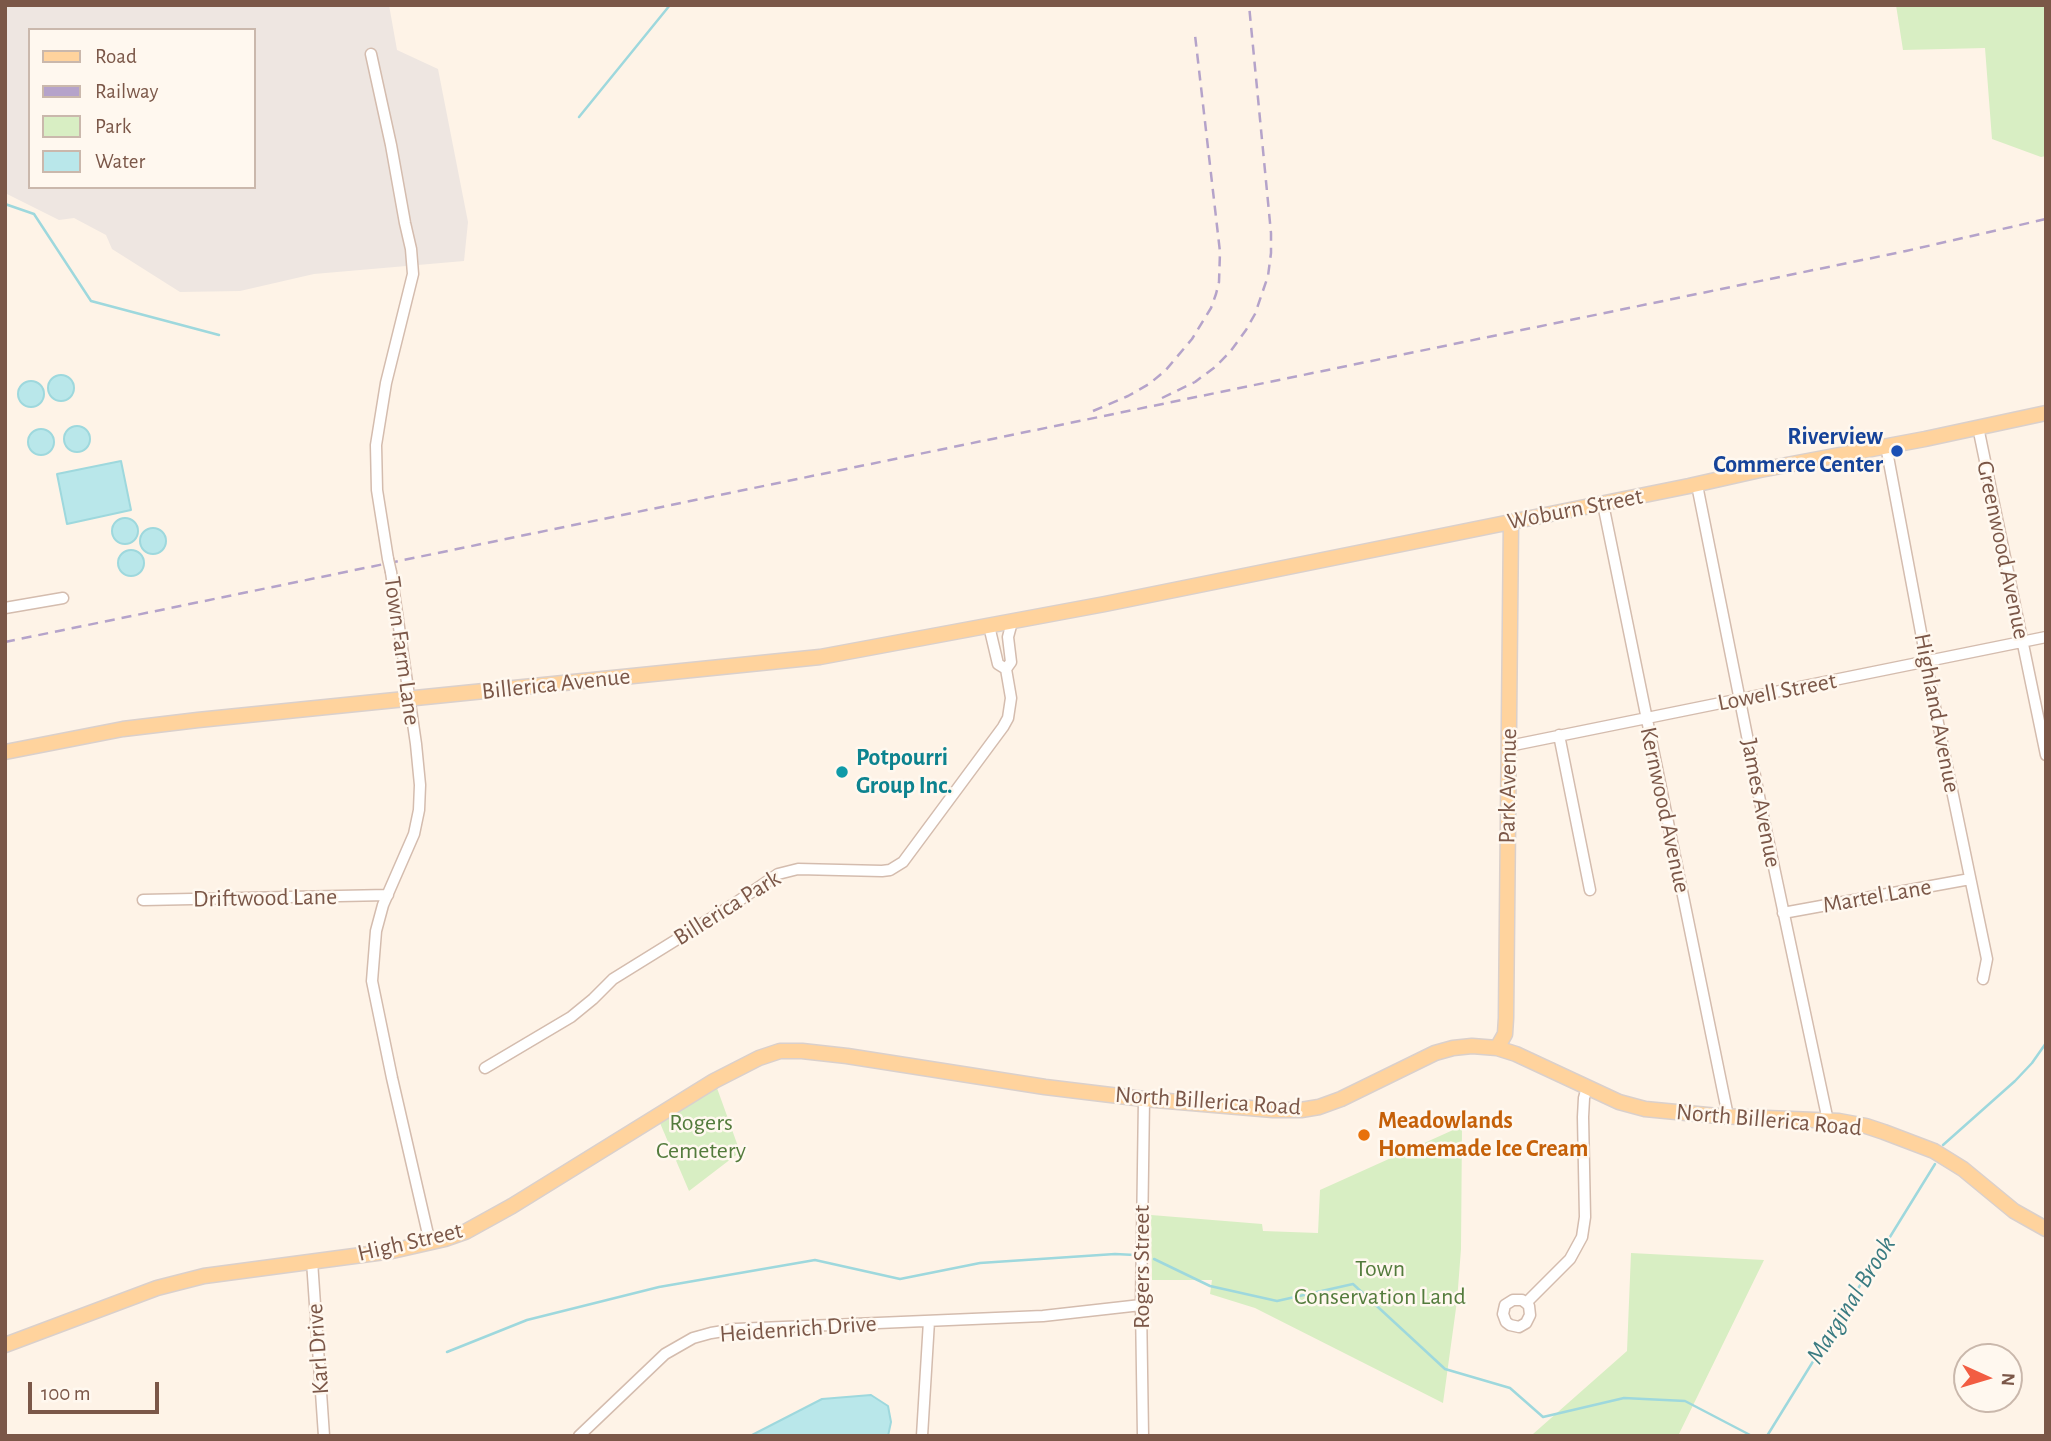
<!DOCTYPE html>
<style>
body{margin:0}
#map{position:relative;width:2051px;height:1441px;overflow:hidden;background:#fef3e7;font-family:"Alegreya Sans",sans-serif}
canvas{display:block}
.frame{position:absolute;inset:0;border:7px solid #7b5748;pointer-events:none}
.legend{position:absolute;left:28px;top:28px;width:228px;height:161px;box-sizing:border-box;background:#fff8ef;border:2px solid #cab8ac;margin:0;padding:9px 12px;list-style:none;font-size:21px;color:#7b5748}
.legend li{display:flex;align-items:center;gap:14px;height:35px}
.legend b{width:35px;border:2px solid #cab8ac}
.north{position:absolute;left:1953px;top:1343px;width:70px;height:70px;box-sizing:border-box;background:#fff8ef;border:2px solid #cab8ac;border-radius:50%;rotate:94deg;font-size:19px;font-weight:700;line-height:28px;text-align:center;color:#7b5748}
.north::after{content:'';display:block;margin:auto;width:24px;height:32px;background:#f25d42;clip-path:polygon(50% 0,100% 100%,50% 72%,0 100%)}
.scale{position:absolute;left:28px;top:1382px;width:131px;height:32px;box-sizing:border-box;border:4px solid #7b5748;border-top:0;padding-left:9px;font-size:21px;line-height:24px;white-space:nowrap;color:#7b5748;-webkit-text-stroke:5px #fff8ef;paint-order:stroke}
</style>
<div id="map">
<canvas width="2051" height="1441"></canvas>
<div class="frame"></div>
<ul class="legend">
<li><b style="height:9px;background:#ffd39d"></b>Road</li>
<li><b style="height:9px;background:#b5a3ca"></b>Railway</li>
<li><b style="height:19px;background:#d8eec3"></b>Park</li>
<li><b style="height:19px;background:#b9e7ea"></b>Water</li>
</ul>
<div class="north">N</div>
<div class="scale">100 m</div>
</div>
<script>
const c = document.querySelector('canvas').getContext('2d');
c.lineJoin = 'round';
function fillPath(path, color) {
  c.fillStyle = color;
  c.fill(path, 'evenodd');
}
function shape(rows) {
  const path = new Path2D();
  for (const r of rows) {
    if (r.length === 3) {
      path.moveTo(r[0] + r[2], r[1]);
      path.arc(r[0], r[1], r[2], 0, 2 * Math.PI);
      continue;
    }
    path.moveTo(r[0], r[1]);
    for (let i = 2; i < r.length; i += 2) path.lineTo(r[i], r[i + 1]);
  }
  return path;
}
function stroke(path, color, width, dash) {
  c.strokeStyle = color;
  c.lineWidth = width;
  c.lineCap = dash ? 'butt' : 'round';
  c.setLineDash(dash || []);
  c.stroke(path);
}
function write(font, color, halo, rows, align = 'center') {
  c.font = font + ' "Alegreya Sans",sans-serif';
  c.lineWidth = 5;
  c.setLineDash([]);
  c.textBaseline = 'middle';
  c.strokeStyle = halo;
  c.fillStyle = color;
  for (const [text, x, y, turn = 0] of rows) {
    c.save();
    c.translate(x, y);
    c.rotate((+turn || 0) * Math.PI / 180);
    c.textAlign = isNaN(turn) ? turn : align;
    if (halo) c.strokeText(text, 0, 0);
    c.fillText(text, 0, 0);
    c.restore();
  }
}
fillPath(shape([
 [5,5,389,5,397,50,438,69,468,222,464,261,314,274,240,291,180,292,112,249,106,235,74,218,59,220,5,193],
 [30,30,254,30,254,187,30,187]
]), '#eee6e1');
fillPath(shape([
 [1896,5,2046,5,2046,156,2041,157,1992,139,1985,48,1903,50],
 [717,1088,740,1152,689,1191,660,1123],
 [1462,1126,1461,1249,1457,1301,1443,1403,1255,1308,1210,1294,1212,1280,1152,1280,1151,1215,1262,1224,1263,1231,1318,1233,1320,1190],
 [1631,1253,1764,1260,1678,1436,1527,1436,1533,1434,1627,1351]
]), '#d8eec3');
const water = shape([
 [61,388,13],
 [31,394,13],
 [77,439,13],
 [41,442,13],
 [121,461,131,510,67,524,57,474,121,461],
 [125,531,13],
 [153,541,13],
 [131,563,13],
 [871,1395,888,1406,891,1422,888,1436,750,1436,822,1399,871,1395]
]);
fillPath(water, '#b9e7ea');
stroke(water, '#9ed8dd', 2);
stroke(shape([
 [579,117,670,5],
 [5,204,34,214,91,301,219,335],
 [1943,1145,2015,1081,2032,1063,2046,1043],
 [1154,1259,1210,1286,1277,1301,1353,1284,1445,1369,1510,1388,1543,1417,1624,1398,1685,1401,1752,1436],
 [447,1352,527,1320,659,1287,815,1260,900,1279,980,1263,1115,1254,1135,1255],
 [1767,1436,1935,1164]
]), '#9ed8dd', 2.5);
const minor = shape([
 [371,54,391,145,405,223,411,249,413,274,386,383,376,445,377,490,388,559],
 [1978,427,2046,755],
 [1886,446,1938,723,1987,959,1983,979],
 [1697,485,1762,811,1828,1121],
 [1603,504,1728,1116],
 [391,572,416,744,420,785,419,810,414,834,383,905,376,931,372,981,392,1078,430,1243],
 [5,608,63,598],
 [1006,669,1011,662,1008,637,1012,622],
 [1559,735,1590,890],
 [1509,746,2046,637],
 [143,900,388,895],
 [1783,913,1970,879],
 [485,1068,571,1017,593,999,613,979,734,904,778,874,798,869,882,871,890,870,903,862,1003,727,1008,718,1011,698,1006,669,998,664,989,626],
 [312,1261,324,1436],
 [1526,1303,1529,1306,1530,1315,1526,1323,1519,1327,1510,1325,1506,1322,1503,1314,1505,1305,1513,1300,1522,1300,1526,1303,1570,1259,1582,1237,1585,1217,1583,1117,1584,1098,1587,1087],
 [579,1436,665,1354,693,1338,711,1333,736,1329,1043,1316,1141,1305],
 [922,1436,929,1321],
 [1143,1436,1141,1305,1144,1099]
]);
const major = shape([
 [5,752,123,729,198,720,820,657,1105,604,1689,486,1760,470,1925,439,2046,413],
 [1497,1048,1505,1034,1506,1018,1511,522],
 [5,1345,157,1288,204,1276,392,1251,445,1239,465,1232,512,1206,714,1081,759,1058,780,1051,802,1051,847,1056,1045,1087,1144,1099,1273,1110,1301,1110,1319,1107,1341,1099,1435,1053,1453,1048,1472,1046,1497,1048,1516,1054,1619,1102,1645,1109,1718,1116,1839,1121,1866,1126,1884,1132,1934,1151,1963,1169,2014,1211,2046,1229]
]);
stroke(minor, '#d4bcae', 13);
stroke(major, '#dad0cc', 17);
stroke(minor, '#fff', 10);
stroke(major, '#ffd39d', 14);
stroke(shape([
 [1162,398,1195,382,1215,367,1230,352,1246,330,1255,314,1268,276,1271,253,1271,233,1249,5],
 [1093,411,1128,396,1149,384,1165,371,1192,339,1211,308,1216,294,1219,282,1220,252,1195,35],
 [5,642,1906,251,2046,219]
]), '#b5a3ca', 2.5, [10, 7]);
const minorBridge = shape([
 [388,559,391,572]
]);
stroke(minorBridge, '#d4bcae', 13, []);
stroke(minorBridge, '#fff', 10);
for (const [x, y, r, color] of [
 [1897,451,7,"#1a4fb4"],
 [842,772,7,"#0f9aa8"],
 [1364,1135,7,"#e8710a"]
]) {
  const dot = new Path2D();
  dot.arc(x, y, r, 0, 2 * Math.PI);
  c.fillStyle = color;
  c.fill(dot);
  stroke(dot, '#fff8ef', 2.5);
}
write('bold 24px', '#164399', '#fff8ef', [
 ["Riverview",1883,437],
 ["Commerce Center",1883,465]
], 'right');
write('24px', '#7b5748', '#fff8ef', [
 ["Woburn Street",1575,509,-11],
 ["Greenwood Avenue",2003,550,78],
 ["Town Farm Lane",402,651,82],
 ["Billerica Avenue",556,684,-6],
 ["Lowell Street",1777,692,-11],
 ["Highland Avenue",1937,713,79],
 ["Park Avenue",1508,786,-89],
 ["James Avenue",1761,803,79],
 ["Kernwood Avenue",1665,810,78],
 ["Martel Lane",1877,896,-10],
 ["Driftwood Lane",265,898,-1],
 ["Billerica Park",727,908,-32],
 ["North Billerica Road",1208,1101,4],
 ["North Billerica Road",1769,1120,5],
 ["High Street",410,1242,-13],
 ["Rogers Street",1142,1267,-90],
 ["Heidenrich Drive",798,1329,-4],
 ["Karl Drive",318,1349,-94]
]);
write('bold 24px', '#0d838f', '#fff8ef', [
 ["Potpourri",856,758],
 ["Group Inc.",856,786]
], 'left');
write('bold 24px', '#c56008', '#fff8ef', [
 ["Meadowlands",1378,1121],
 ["Homemade Ice Cream",1378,1149]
], 'left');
write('24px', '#537b3c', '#fff8ef', [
 ["Rogers",701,1123],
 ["Cemetery",701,1151],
 ["Town",1380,1269],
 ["Conservation Land",1380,1297]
]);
write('italic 26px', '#3a7b81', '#fff8ef', [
 ["Marginal Brook",1851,1300,-58]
]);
</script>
